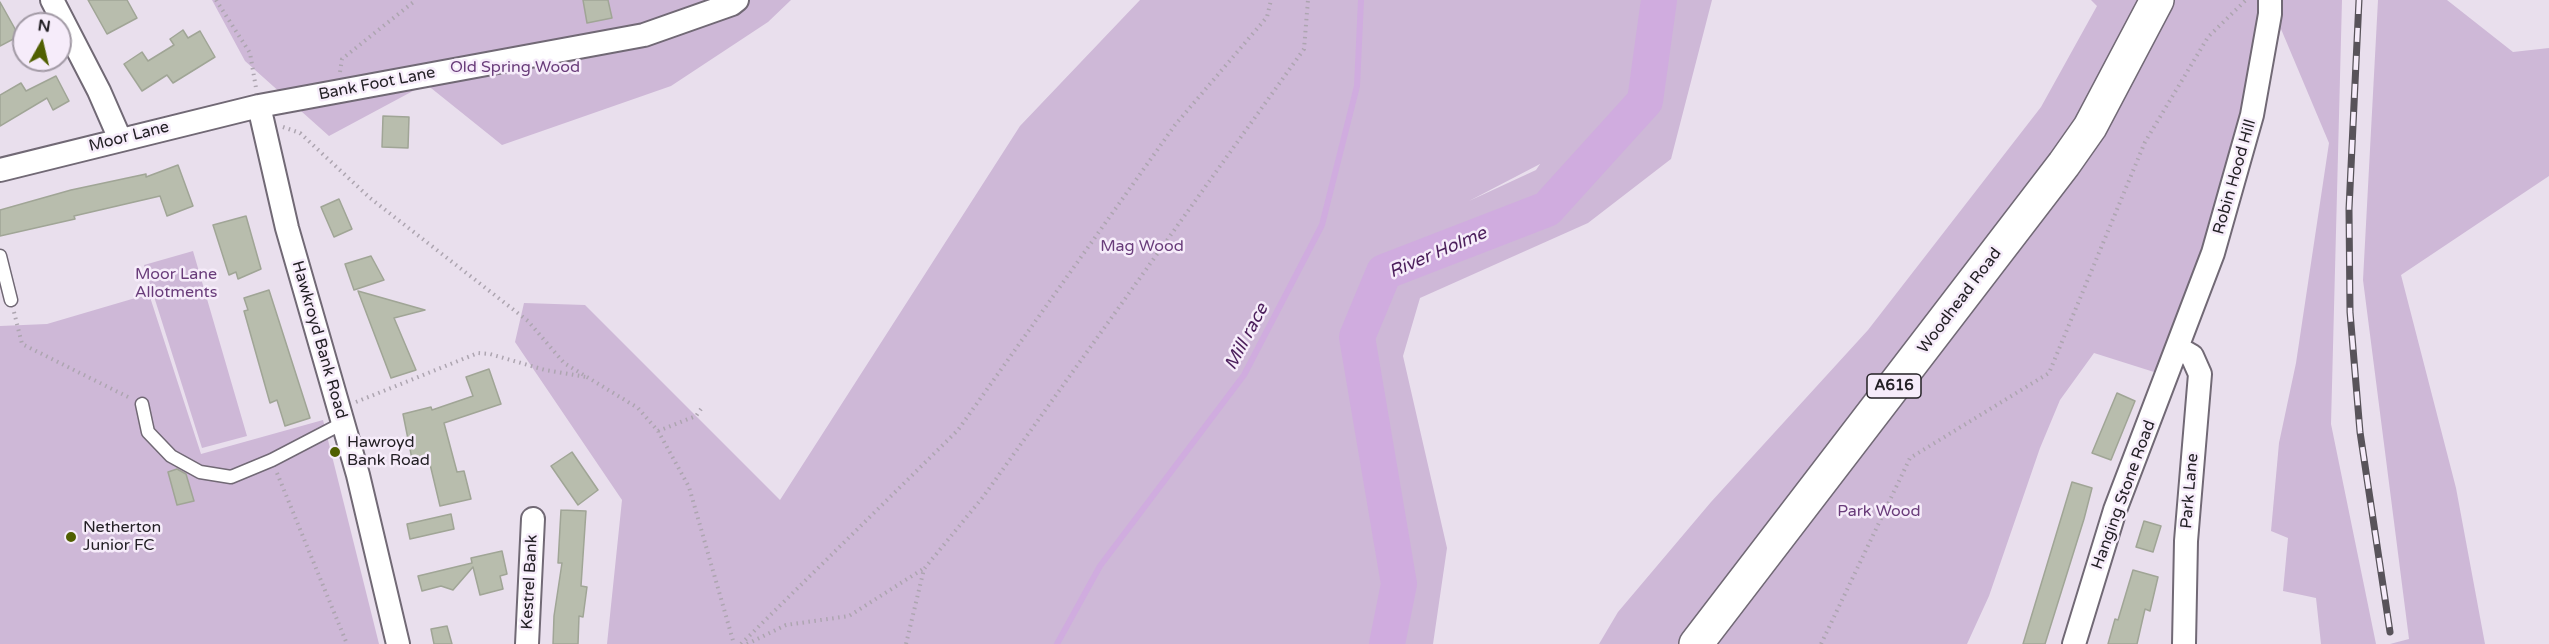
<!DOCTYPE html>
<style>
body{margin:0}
#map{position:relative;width:2549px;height:644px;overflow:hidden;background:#e9dfed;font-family:"Varela Round",sans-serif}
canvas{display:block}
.north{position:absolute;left:12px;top:12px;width:60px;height:60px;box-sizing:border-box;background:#f6ecfa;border:2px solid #a29aa5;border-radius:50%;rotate:8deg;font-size:16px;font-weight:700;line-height:24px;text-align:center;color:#232025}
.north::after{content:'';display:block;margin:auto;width:21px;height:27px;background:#505f01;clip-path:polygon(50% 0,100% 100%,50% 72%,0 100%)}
</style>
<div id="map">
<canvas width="2549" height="644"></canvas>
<div class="north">N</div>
</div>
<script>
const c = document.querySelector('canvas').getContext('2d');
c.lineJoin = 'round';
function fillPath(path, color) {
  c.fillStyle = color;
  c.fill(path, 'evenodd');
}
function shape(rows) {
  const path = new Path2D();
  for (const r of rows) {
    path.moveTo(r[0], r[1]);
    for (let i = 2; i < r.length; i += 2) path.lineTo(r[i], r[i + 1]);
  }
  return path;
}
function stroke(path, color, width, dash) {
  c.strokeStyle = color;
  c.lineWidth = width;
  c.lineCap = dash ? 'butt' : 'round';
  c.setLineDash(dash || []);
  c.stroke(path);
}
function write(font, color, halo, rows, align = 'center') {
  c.font = font + ' "Varela Round",sans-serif';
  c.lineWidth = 5;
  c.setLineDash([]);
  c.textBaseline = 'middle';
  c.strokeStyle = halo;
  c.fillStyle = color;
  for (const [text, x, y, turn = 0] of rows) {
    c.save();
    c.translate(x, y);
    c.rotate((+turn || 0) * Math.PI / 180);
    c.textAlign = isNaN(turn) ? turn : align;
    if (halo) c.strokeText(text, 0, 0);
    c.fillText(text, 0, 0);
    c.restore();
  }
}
fillPath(shape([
 [212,0,791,0,768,22,671,86,502,145,426,84,329,136,245,61],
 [1140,0,1712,0,1671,159,1588,223,1420,298,1403,356,1447,548,1433,644,607,644,622,500,515,342,524,303,585,305,780,500,1020,126],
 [1540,164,1536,170,1469,201],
 [2091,0,2342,0,2331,424,2376,644,2321,644,2316,598,2283,591,2288,538,2271,531,2279,443,2296,363,2329,143,2281,29,2220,258,2173,378,2094,353,2060,400,2040,448,1989,596,1967,644,1599,644,1618,612,1711,502,1868,330,2041,107,2097,6],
 [2378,0,2447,0,2513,52,2549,48,2549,176,2401,275,2456,488,2485,644,2390,644,2409,639,2363,280],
 [193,251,247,436,202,448,144,265],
 [149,294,201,454,323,420,379,644,0,644,0,326,47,324]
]), '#ceb8d7');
stroke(shape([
 [1057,644,1100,566,1244,375,1322,225,1357,86,1361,0]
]), '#d0acdf', 6);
stroke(shape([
 [1387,644,1399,584,1357,337,1384,272,1547,209,1645,101,1659,0]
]), '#d0acdf', 36);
const building = shape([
 [88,0,127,0,137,18,107,34,88,0],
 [583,0,608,0,612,18,587,23,583,0],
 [0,2,19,36,0,46,0,2],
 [183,30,188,38,200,31,215,57,173,83,167,75,142,91,124,64,142,52,148,61,174,45,170,39,183,30],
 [56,76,69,101,53,110,47,98,0,126,0,95,21,83,26,91,56,76],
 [383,116,409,117,408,148,382,147,383,116],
 [178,165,193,206,167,216,160,196,74,216,75,219,0,236,0,210,71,190,146,174,146,177,178,165],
 [339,199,352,229,334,237,321,207,339,199],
 [246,216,261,269,238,279,236,272,229,275,213,225,246,216],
 [371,256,384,280,354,290,345,264,371,256],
 [269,290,310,418,285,426,277,400,270,403,244,311,248,310,244,298,269,290],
 [358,291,425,310,394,318,416,370,391,378,358,291],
 [489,369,501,404,444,423,457,472,464,471,471,499,440,506,429,460,413,464,403,414,431,407,432,410,473,396,466,377,489,369],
 [2117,393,2135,401,2111,460,2092,453,2117,393],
 [572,452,598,490,578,505,551,466,572,452],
 [177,469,186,474,194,501,177,505,168,472,177,469],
 [2072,482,2092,488,2084,519,2045,644,2023,644,2072,482],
 [561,510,586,511,581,586,587,587,583,617,579,616,578,644,553,644,554,616,562,563,558,563,561,510],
 [451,514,454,529,410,539,407,524,451,514],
 [2144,521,2161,526,2153,552,2136,547,2144,521],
 [502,551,507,574,500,576,503,589,480,595,473,567,453,590,441,586,422,591,418,576,472,563,471,558,502,551],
 [2133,570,2158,577,2150,611,2145,609,2137,644,2108,644,2115,619,2118,620,2133,570],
 [447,626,452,644,434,644,431,629,447,626]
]);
fillPath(building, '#b8bdad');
stroke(building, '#a0a596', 1.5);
const service = shape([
 [0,256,11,300],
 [142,404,148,432,171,456,200,472,231,477,272,460,343,423]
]);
const minor = shape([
 [52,0,99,91,120,139],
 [259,106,287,228,358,475,398,644],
 [0,170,259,106,644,35,732,4,737,0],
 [2178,348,2192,356,2200,374,2186,541,2184,644],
 [527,644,533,519],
 [2074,644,2115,510,2213,253,2252,115,2270,14,2270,0]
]);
const primary = shape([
 [1696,644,2064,164,2090,127,2157,0]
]);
stroke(service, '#716975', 15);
stroke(minor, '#716975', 26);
stroke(primary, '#716975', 36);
stroke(shape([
 [216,0,250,53,256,88],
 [340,72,342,59,416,0],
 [283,127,300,133,370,198,528,321,564,363,638,408,658,431,689,487,734,644],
 [14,312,22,344,128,397],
 [356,402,478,353,490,354,545,370,586,377],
 [658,431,696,416,701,409],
 [277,473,347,644],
 [741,644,958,430,1175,125,1267,17,1271,0],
 [747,644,786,625,849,616,923,569],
 [906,644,924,569,983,497,1304,49,1308,0],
 [1821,644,1910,458,2049,373,2145,142,2208,37,2246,0]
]), '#ada5b0', 4, [1.5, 4.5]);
stroke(service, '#fff', 12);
stroke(minor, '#fff', 22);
stroke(primary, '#fff', 33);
const rail = shape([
 [2359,0,2349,209,2350,312,2360,432,2390,632]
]);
stroke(rail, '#58535a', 7);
stroke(rail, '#f6ecfa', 4.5, [14]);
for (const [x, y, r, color] of [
 [335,452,6,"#505f01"],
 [71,537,6,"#505f01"]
]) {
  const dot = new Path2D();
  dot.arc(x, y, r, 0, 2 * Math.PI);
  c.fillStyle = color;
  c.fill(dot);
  stroke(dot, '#f6ecfa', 2);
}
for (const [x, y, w] of [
 [1894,386,54]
]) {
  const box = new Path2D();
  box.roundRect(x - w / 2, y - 12, w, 24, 4.5);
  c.fillStyle = '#f6ecfa';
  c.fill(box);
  stroke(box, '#232025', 1.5);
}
write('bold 15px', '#232025', null, [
 ["A616",1894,386]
]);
write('16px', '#693c7a', '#f6ecfa', [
 ["Old Spring Wood",515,68],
 ["Mag Wood",1142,247],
 ["Moor Lane",176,275],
 ["Allotments",176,293],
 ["Park Wood",1879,512]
]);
write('16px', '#232025', '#f6ecfa', [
 ["Bank Foot Lane",377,84,-11],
 ["Moor Lane",129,137,-14],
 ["Robin Hood Hill",2235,177,-74],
 ["Woodhead Road",1960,301,-53],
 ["Hawkroyd Bank Road",319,340,74],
 ["Park Lane",2190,491,-85],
 ["Hanging Stone Road",2124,495,-70],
 ["Kestrel Bank",530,582,-87]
]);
write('16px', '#232025', '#f6ecfa', [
 ["Hawroyd",347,443],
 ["Bank Road",347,461],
 ["Netherton",83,528],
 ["Junior FC",83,546]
], 'left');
write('italic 18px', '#4b1e5b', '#f6ecfa', [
 ["River Holme",1438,253,-23],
 ["Mill race",1247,337,-62]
]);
</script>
